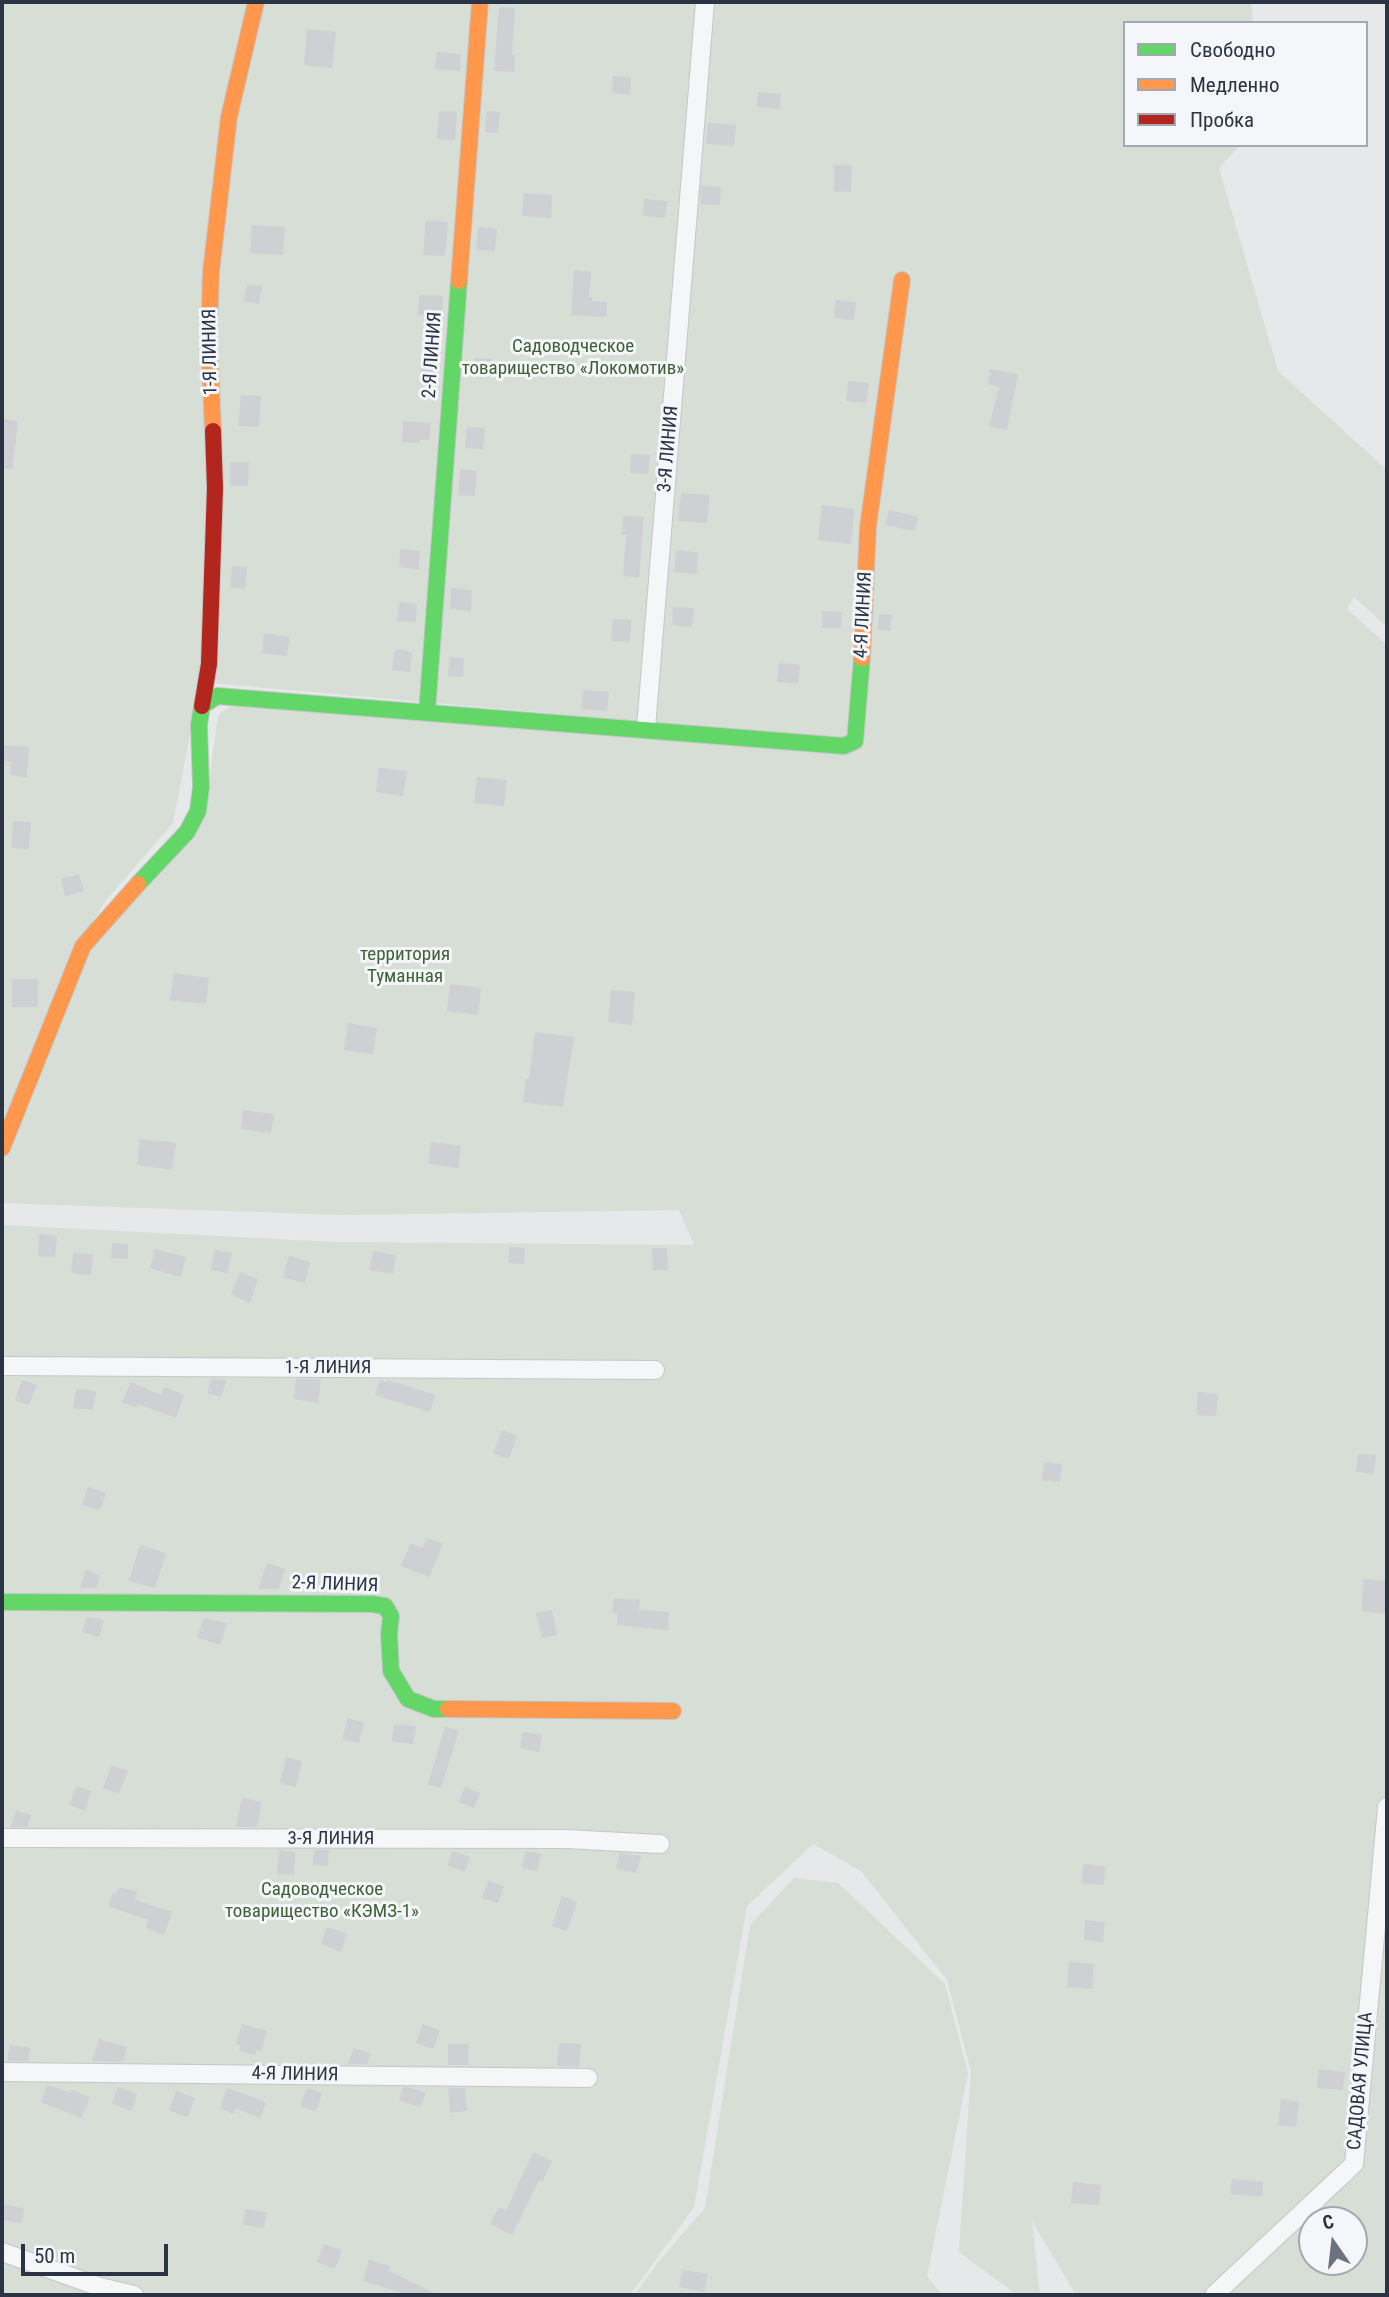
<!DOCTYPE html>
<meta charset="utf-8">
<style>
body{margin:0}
#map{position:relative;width:1389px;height:2297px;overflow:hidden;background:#e6e8ea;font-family:"Roboto Condensed",sans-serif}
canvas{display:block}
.frame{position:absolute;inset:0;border:4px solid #2b3445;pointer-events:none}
.legend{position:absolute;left:1123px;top:21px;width:245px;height:126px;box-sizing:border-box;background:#f4f6f9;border:2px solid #a4a8b1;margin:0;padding:9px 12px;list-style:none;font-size:21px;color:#2b3445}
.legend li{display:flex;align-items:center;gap:14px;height:35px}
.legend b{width:35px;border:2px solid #a4a8b1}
.north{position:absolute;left:1298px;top:2206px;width:70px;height:70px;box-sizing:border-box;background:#f4f6f9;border:2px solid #a4a8b1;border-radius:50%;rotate:346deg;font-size:19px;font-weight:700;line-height:28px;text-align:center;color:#2b3445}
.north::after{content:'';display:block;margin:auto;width:24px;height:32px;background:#6c737f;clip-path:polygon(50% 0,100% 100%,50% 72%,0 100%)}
.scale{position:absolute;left:21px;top:2244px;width:147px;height:32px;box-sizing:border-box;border:4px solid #2b3445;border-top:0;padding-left:9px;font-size:21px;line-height:24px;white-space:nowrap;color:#2b3445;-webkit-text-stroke:5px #f4f6f9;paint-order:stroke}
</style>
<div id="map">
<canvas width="1389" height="2297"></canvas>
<div class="frame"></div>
<ul class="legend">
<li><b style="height:9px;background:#63d668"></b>Свободно</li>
<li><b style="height:9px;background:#ff974d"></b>Медленно</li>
<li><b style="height:9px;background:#b3261e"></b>Пробка</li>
</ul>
<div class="north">С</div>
<div class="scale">50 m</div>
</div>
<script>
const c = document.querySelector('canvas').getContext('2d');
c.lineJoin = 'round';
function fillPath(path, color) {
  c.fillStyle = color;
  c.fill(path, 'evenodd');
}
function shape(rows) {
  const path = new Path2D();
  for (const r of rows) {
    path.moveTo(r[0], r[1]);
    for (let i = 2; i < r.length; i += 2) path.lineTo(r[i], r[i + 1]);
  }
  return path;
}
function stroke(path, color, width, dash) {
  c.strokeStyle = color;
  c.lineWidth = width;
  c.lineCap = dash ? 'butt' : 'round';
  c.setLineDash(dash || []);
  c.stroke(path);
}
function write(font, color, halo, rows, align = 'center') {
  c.font = font + ' "Roboto Condensed",sans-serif';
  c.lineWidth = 6;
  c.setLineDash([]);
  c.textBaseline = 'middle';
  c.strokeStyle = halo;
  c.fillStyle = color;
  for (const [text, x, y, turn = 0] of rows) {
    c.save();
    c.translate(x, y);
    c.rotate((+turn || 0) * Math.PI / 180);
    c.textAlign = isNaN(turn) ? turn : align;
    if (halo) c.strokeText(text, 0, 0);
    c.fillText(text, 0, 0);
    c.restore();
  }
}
fillPath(shape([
 [2,2,1249,2,1252,6,1253,23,1125,23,1125,145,1240,145,1219,168,1278,371,1387,470,1387,627,1354,597,1347,609,1387,645,1387,2295,1076,2295,1032,2221,1040,2295,1017,2295,959,2252,971,2072,947,1980,861,1871,813,1844,747,1906,694,2207,630,2295,152,2295,113,2287,2,2247,2,1225,334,1242,694,1245,679,1210,344,1215,2,1203,2,1159,82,958,204,819,218,715,232,705,840,739,200,682,173,823,106,900,71,959,2,1136],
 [1312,2220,1354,2220,1354,2262,1312,2262],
 [794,1878,838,1883,945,1984,968,2073,927,2276,942,2295,634,2295,661,2259,705,2208,750,1925],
 [2,2260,103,2295,2,2295]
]), '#d6ded6');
fillPath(shape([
 [499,7,515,8,512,55,515,55,514,72,494,71],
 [307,29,336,32,332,68,304,65],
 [437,52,461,54,460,71,435,69],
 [613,76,631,77,630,95,612,93],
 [758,92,781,94,780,109,757,107],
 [439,111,457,112,455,140,437,139],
 [487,111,500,112,498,133,485,132],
 [708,123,736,125,734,146,706,144],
 [834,165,852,165,851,192,834,191],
 [701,186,721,187,720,205,700,204],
 [524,193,552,195,551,218,522,216],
 [644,199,667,201,665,218,643,216],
 [426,220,448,222,445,256,423,255],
 [252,225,285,227,283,255,250,253],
 [478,227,497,229,495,251,476,250],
 [574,270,591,272,589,297,592,297,592,301,607,302,606,317,571,315],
 [247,284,262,286,259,304,244,301],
 [419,295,443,296,442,316,418,315],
 [836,300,856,302,854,320,834,318],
 [426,352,439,353,436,390,426,389,427,382,420,382,421,363,425,363],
 [474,358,492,359,490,377,473,375],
 [990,369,1018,374,1007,430,989,426,999,387,988,384],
 [848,381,869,383,866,403,846,401],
 [241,395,261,396,259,427,238,426],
 [2,419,18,421,12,469,2,468],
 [403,421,431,423,429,440,420,440,419,443,402,442],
 [467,427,485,428,483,449,465,448],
 [631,454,650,455,648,474,630,473],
 [230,462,249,462,248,486,230,486],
 [460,469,477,471,475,496,458,495],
 [681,493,710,495,707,523,678,521],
 [822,505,855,509,851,544,818,540],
 [889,510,918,517,915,531,885,525],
 [623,516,644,517,639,578,623,576,626,535,622,535],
 [400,549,420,551,419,569,399,567],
 [676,550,698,552,697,574,674,572],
 [232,566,247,567,245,589,230,587],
 [451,588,472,590,471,611,450,609],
 [399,602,417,604,416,622,397,621],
 [673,607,694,608,692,627,672,625],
 [822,611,842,612,841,628,822,628],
 [879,614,892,615,890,631,878,630],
 [613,619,631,620,630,642,611,641],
 [264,633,290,637,287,656,262,653],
 [395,649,412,652,410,672,392,670],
 [450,657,464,658,463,677,448,676],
 [779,663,800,665,798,684,777,682],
 [583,690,609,692,607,711,581,709],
 [2,745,29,747,27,777,10,775,11,762,2,761],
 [379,768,407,771,403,796,376,792],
 [477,777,507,780,504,806,474,803],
 [13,821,31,822,29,849,11,848],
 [79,874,84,891,65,896,61,879],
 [174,973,209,978,206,1004,170,1000],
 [12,979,38,979,38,1007,12,1007],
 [450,984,481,988,478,1015,447,1011],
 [611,990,635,992,632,1025,608,1022],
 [348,1023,377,1028,373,1054,344,1050],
 [535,1032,574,1037,563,1107,523,1102,526,1079,529,1079],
 [243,1110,274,1114,271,1133,241,1129],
 [140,1139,176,1143,172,1170,137,1165],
 [431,1142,461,1146,458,1168,428,1164],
 [39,1234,57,1236,55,1257,38,1256],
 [112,1243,128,1244,128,1259,111,1258],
 [509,1247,525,1248,524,1264,508,1263],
 [652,1248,667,1248,668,1270,653,1270],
 [155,1249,186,1257,181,1277,150,1268],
 [215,1250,232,1253,227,1273,211,1270],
 [373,1251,396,1255,393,1274,369,1270],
 [73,1253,93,1254,91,1275,71,1273],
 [289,1256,310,1262,305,1283,283,1277],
 [240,1272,258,1279,250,1303,231,1295],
 [211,1379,227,1380,221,1397,207,1393],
 [296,1379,321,1379,318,1403,294,1399],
 [22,1380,37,1385,29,1405,15,1400],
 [380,1380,387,1383,388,1380,435,1395,430,1412,375,1395],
 [131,1382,161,1395,164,1387,184,1395,176,1418,139,1404,137,1408,122,1402],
 [76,1389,96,1391,93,1410,73,1408],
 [1198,1392,1218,1394,1216,1416,1196,1415],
 [502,1430,517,1436,509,1459,493,1453],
 [1358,1454,1376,1455,1374,1474,1356,1472],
 [1044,1462,1062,1464,1060,1482,1042,1480],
 [88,1487,106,1493,100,1510,82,1505],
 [427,1538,443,1544,429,1577,401,1566,411,1543,422,1548],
 [140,1545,166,1553,155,1588,129,1581],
 [267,1563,285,1569,279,1589,258,1589],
 [86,1570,100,1575,96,1588,80,1588],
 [1364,1579,1387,1581,1387,1614,1361,1611],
 [614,1598,640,1600,639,1610,669,1612,668,1630,617,1625,618,1613,612,1613],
 [552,1610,557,1635,542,1638,536,1613],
 [87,1617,104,1620,99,1637,82,1632],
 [204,1618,227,1623,220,1645,197,1637],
 [348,1718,364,1723,359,1743,342,1739],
 [394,1724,416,1726,413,1744,392,1741],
 [445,1727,459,1731,441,1788,428,1784],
 [523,1732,542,1735,539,1752,520,1748],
 [286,1757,302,1761,296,1787,280,1783],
 [112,1765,128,1771,119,1794,103,1788],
 [76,1786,91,1791,85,1811,70,1805],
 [465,1787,480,1793,474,1808,459,1802],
 [242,1798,262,1802,257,1827,236,1827],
 [16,1810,31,1815,27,1827,11,1827],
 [279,1850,295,1852,294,1875,277,1874],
 [314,1850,329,1850,328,1866,313,1865],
 [452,1851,470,1857,465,1871,448,1866],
 [526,1851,541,1854,537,1871,522,1868],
 [620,1853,641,1856,636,1873,616,1868],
 [1083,1864,1105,1866,1104,1885,1082,1883],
 [488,1881,504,1886,498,1903,482,1898],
 [119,1887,137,1892,135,1900,172,1912,164,1935,146,1928,148,1920,108,1906,113,1893,116,1894],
 [562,1896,577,1902,567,1931,552,1926],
 [1085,1920,1105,1922,1103,1942,1084,1940],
 [327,1927,347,1934,341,1952,321,1944],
 [1069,1962,1094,1964,1092,1989,1067,1987],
 [242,2024,267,2031,261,2051,257,2050,255,2055,239,2051,241,2045,236,2044],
 [423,2024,440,2030,433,2049,416,2043],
 [99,2039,127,2047,123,2062,92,2061],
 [559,2043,581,2044,579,2067,557,2066],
 [448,2044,469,2044,468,2065,448,2065],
 [10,2045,30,2048,28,2061,7,2061],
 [354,2048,371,2054,367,2064,348,2064],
 [1319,2069,1345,2072,1343,2090,1317,2088],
 [47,2085,71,2093,72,2090,90,2097,81,2118,41,2102],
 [118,2087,137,2094,131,2111,112,2104],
 [403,2087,411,2088,426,2093,420,2107,399,2100],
 [227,2088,266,2102,260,2118,236,2108,234,2114,220,2108],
 [307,2088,322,2093,316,2111,300,2106],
 [448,2088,465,2088,467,2111,450,2113],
 [176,2091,195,2098,187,2117,169,2110],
 [1281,2099,1299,2102,1296,2127,1278,2125],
 [533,2152,552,2161,542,2182,539,2180,512,2235,490,2224,499,2207,506,2211],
 [1232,2179,1263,2182,1262,2197,1230,2194],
 [1073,2182,1101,2185,1099,2205,1071,2203],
 [3,2204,24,2208,22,2223,2,2220],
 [245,2209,267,2212,264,2228,243,2225],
 [324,2244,342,2250,335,2269,317,2262],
 [369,2260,390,2266,389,2271,436,2294,435,2295,409,2295,363,2281],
 [683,2270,708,2274,704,2292,679,2287]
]), '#ced0d3');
const street = shape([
 [646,728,705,2],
 [2,1366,655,1370],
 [2,1838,566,1839,660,1844],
 [2,2072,588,2078],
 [2,2252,100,2287,134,2295],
 [1214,2295,1354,2164,1387,1807]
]);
const fast = shape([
 [427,712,459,281],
 [138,884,187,832,198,811,201,787,199,725,202,706,217,696,844,746,855,741,862,658],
 [2,1602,372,1604,385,1606,391,1616,389,1634,391,1671,408,1699,434,1709,448,1709]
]);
const slow = shape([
 [459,281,480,2],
 [213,431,209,337,211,272,229,117,256,2],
 [862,658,868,527,902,280],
 [2,1148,83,946,138,884],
 [448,1709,673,1711]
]);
const jam = shape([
 [202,706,209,664,215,488,213,431]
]);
stroke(street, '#c4c6c8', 20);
stroke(fast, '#c4c6c8', 18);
stroke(slow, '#c4c6c8', 18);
stroke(jam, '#c4c6c8', 18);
stroke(street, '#f5f6f7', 18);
stroke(fast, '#63d668', 16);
stroke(slow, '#ff974d', 16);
stroke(jam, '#b3261e', 16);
write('19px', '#3f6138', '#f4f6f9', [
 ["Садоводческое",573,347],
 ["товарищество «Локомотив»",573,369],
 ["территория",405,955],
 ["Туманная",405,977],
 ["Садоводческое",322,1890],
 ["товарищество «КЭМЗ-1»",322,1912]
]);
write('19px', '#2b3445', '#f4f6f9', [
 ["1-Я ЛИНИЯ",211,352,-91],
 ["2-Я ЛИНИЯ",433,355,-86],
 ["3-Я ЛИНИЯ",669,449,-85],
 ["4-Я ЛИНИЯ",864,615,-87],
 ["1-Я ЛИНИЯ",328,1368],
 ["2-Я ЛИНИЯ",335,1585,2],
 ["3-Я ЛИНИЯ",331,1839],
 ["4-Я ЛИНИЯ",295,2075,1],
 ["САДОВАЯ УЛИЦА",1361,2081,-85]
]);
</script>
